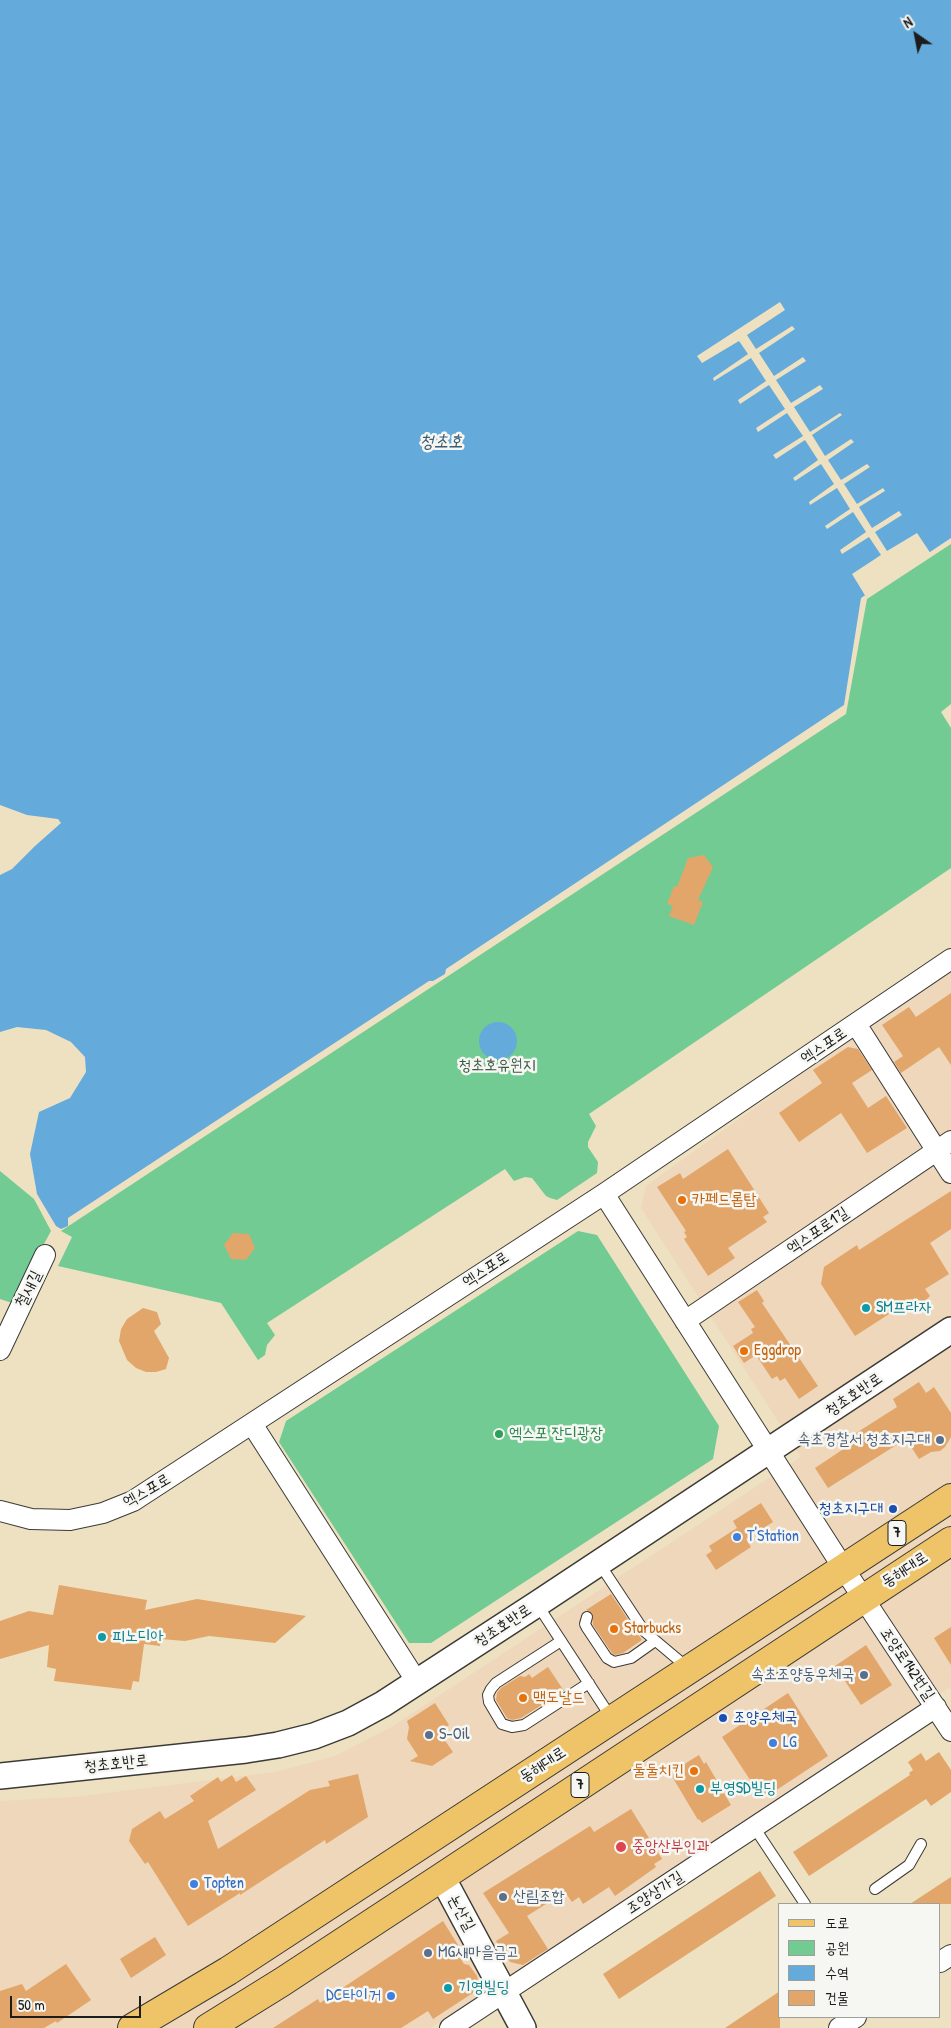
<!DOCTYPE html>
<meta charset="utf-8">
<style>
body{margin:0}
#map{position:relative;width:951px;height:2028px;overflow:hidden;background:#ede1c1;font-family:"Patrick Hand","Poor Story",sans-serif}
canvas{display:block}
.legend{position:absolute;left:778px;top:1903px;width:162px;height:115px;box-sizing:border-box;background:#f6f6f2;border:1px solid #9f9f9c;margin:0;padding:6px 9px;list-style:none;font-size:15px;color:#1c1c1c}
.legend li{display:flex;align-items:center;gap:10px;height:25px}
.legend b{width:25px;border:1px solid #9f9f9c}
.north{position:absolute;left:891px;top:10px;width:50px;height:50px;-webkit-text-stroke:4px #f6f6f2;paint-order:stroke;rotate:327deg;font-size:14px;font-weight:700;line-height:20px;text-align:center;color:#1c1c1c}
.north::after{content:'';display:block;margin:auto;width:18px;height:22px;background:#1c1c1c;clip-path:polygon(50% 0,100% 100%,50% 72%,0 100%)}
.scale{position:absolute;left:10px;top:1996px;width:131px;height:22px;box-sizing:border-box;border:2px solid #1c1c1c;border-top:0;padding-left:6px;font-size:15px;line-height:18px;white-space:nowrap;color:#1c1c1c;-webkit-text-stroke:4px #f6f6f2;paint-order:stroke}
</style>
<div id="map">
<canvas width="951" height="2028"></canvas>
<ul class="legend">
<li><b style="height:6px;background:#efc469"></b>도로</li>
<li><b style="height:14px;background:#72cb92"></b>공원</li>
<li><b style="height:14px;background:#64aada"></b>수역</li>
<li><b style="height:14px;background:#e2a66a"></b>건물</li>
</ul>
<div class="north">N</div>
<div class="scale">50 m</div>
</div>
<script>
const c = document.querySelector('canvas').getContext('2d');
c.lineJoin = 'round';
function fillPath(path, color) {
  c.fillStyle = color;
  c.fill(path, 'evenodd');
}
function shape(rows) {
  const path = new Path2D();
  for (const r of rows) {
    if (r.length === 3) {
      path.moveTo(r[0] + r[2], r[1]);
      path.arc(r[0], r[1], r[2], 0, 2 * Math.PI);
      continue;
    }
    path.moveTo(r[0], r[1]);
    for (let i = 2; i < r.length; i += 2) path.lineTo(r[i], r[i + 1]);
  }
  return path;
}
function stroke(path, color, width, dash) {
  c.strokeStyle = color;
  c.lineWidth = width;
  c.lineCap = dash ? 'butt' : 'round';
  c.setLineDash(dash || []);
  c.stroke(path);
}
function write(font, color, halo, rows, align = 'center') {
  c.font = font + ' "Patrick Hand","Poor Story",sans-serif';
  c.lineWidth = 5;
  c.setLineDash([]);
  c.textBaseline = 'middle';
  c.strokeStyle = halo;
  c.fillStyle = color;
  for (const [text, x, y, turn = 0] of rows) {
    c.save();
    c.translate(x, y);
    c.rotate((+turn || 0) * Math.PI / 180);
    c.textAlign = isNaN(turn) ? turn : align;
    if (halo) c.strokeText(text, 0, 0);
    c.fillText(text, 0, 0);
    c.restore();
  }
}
fillPath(shape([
 [951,972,951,1690,949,1688,430,2028,0,2028,0,1801,74,1797,275,1772,335,1756,393,1726,801,1457,641,1208,646,1186,788,1084]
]), '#eed7bb');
fillPath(shape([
 [951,544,951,704,941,712,951,728,951,868,589,1114,596,1126,588,1142,588,1147,598,1162,597,1173,557,1200,550,1198,546,1196,532,1178,525,1177,514,1181,505,1169,267,1323,275,1335,267,1345,265,1355,258,1360,221,1303,58,1266,72,1237,61,1231,846,714,867,599],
 [0,1171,34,1199,51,1231,12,1303,0,1299],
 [578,1231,597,1235,719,1426,713,1459,431,1643,409,1643,279,1442,286,1421]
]), '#72cb92');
fillPath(shape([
 [0,0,951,0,951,538,861,598,844,705,446,969,445,974,433,981,429,981,68,1218,68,1226,61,1229,56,1226,37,1194,30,1154,39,1112,70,1098,86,1072,85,1057,71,1042,46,1030,17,1027,0,1032,0,875,12,869,35,846,61,823,58,819,27,815,0,805],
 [498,1041,19]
]), '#64aada');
fillPath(shape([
 [780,302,785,310,747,335,756,349,792,326,795,329,759,353,774,376,803,357,806,361,776,380,791,403,820,385,823,389,794,407,810,432,840,413,842,415,812,435,825,456,851,439,854,442,828,460,841,480,867,464,870,467,844,484,857,504,883,488,885,491,859,507,872,528,899,511,902,515,875,532,887,551,917,533,931,554,866,597,852,574,881,555,869,537,842,554,840,550,866,532,853,512,827,529,825,526,850,509,837,488,810,505,809,502,834,484,821,464,795,481,793,478,818,460,805,440,776,459,773,455,803,436,787,413,758,432,756,428,785,409,769,385,740,404,738,400,766,381,751,358,714,381,713,378,748,354,739,341,702,363,697,356]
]), '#ede1c1');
fillPath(shape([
 [704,855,713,867,698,900,703,902,694,925,669,916,673,906,667,904,674,886,677,887,688,858],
 [951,993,951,1065,939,1047,901,1073,894,1062,903,1056,882,1025,909,1007,916,1017],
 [848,1047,858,1049,872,1070,852,1083,868,1108,886,1096,907,1128,867,1153,841,1113,799,1142,779,1113,822,1083,813,1070],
 [728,1149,769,1213,763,1217,767,1222,728,1248,735,1258,708,1276,684,1239,687,1237,684,1232,686,1231,657,1187,680,1173,683,1179],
 [951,1191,951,1229,930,1243,949,1274,925,1289,930,1296,926,1300,904,1314,900,1307,855,1336,821,1284,824,1267,857,1245,859,1250],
 [233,1233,249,1234,255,1248,246,1260,231,1259,224,1245],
 [757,1290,764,1301,762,1303,818,1386,799,1399,785,1378,780,1381,777,1376,772,1379,756,1355,744,1363,733,1346,753,1333,751,1329,755,1327,738,1302],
 [143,1308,157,1312,161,1324,154,1331,169,1358,166,1369,156,1372,146,1372,136,1368,127,1360,119,1341,121,1329,127,1319],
 [919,1382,926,1393,934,1387,951,1413,951,1437,945,1447,940,1451,931,1452,919,1459,906,1439,828,1488,815,1468,857,1440,853,1435,897,1407,893,1399],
 [761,1503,773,1522,746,1539,751,1547,716,1570,706,1555,712,1551,709,1546,737,1528,733,1521],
 [59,1585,147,1600,145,1610,197,1599,306,1616,275,1643,209,1636,185,1641,161,1639,160,1646,144,1644,139,1682,133,1681,131,1690,54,1681,56,1669,47,1667,49,1645,0,1659,0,1621,29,1611,53,1615],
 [611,1594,642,1640,623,1653,615,1655,612,1653,593,1625,592,1613,586,1610],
 [951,1627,951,1665,934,1638],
 [866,1645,892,1685,861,1705,835,1666],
 [548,1667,564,1691,521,1718,512,1720,507,1718,496,1700,497,1693,501,1688,520,1676,525,1677,529,1674,532,1678],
 [788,1693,828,1756,769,1795,758,1792,722,1737],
 [435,1703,449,1725,439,1732,453,1752,432,1766,410,1761,418,1756,407,1739,409,1727,407,1721],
 [939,1752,951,1770,951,1792,931,1806,926,1799,809,1876,793,1852,910,1775,909,1773,913,1770,908,1762,921,1753,926,1761],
 [699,1755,704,1764,706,1762,731,1805,702,1823,699,1819,698,1820,670,1773],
 [358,1774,368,1817,326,1844,325,1840,240,1895,240,1893,188,1926,148,1862,145,1864,129,1841,132,1829,160,1811,165,1819,194,1801,190,1796,218,1777,221,1782,232,1775,236,1782,246,1776,256,1790,208,1821,218,1849,310,1790,330,1786,328,1781],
 [631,1809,662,1859,654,1864,656,1867,615,1896,609,1887,583,1904,579,1897,572,1902,565,1892,527,1916,548,1949,523,1965,510,1962,496,1941,509,1933,483,1893,590,1826,594,1832],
 [760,1871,776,1896,619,1999,603,1974],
 [951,1877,951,1904,910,1904],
 [443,1921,458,1945,454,1948,464,1964,469,1965,477,1976,479,1989,433,2019,428,2011,401,2028,273,2028,318,1999,320,2003],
 [155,1937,166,1955,131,1978,120,1959],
 [66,1964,91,2000,57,2023,56,2021,44,2028,0,2028,0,1991,22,1984,26,1991],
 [780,1991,780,2028,725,2028]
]), '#e2a66a');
const service = shape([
 [599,1563,644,1631,688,1668],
 [537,1604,612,1719],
 [587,1617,585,1624,587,1628,607,1658,614,1662,631,1658,655,1641],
 [561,1641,496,1683,491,1689,488,1695,489,1702,502,1724,512,1727,524,1725,589,1683],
 [754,1827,805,1904],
 [875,1889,909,1865,921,1844]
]);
const minor = shape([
 [856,1024,951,1173],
 [604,1194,844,1569,951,1731],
 [685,1321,951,1141],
 [0,1350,45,1255],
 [252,1424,417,1682],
 [0,1511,31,1519,70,1520,103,1513,133,1501,604,1194,951,959],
 [940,1962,951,1955],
 [450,2028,936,1707],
 [839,2028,856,2017]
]);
const tertiary = shape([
 [0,1776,246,1750,278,1745,314,1736,348,1723,383,1704,537,1604,951,1330],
 [442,1877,523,2028]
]);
const primary = shape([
 [132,2028,228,1971,951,1498],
 [208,2028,282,1982,442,1877,951,1541]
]);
stroke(service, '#3b3a35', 12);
stroke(minor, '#3b3a35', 22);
stroke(tertiary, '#3b3a35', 28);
stroke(primary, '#3b3a35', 30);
stroke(service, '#fff', 10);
stroke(minor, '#fff', 20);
stroke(tertiary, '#fff', 25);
stroke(primary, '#efc469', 28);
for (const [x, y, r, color] of [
 [682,1200,5,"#e8710a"],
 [866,1308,5,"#0f9aa8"],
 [744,1351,5,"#e8710a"],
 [499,1434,5,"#2e9e5b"],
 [940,1440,5,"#5c6f8a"],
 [893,1509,5,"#1a4fb4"],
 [737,1537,5,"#3f7fe0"],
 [614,1629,5,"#e8710a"],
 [102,1637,5,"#0f9aa8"],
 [864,1675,5,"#5c6f8a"],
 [523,1698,5,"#e8710a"],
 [723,1718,5,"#1a4fb4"],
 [429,1735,5,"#5c6f8a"],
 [773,1743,5,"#3f7fe0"],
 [694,1771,5,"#e8710a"],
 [700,1789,5,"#0f9aa8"],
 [621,1847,6,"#e0444e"],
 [194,1884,5,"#3f7fe0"],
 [503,1897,5,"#5c6f8a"],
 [428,1953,5,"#5c6f8a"],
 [448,1988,5,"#0f9aa8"],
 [391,1996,5,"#3f7fe0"]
]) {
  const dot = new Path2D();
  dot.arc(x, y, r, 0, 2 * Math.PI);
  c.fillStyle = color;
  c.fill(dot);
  stroke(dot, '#f6f6f2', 2);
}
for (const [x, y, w] of [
 [897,1533,18],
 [580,1785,18]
]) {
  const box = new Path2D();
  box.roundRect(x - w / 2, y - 12.5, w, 25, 4);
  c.fillStyle = '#f6f6f2';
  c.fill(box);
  stroke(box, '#1c1c1c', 1);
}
write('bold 15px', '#1c1c1c', null, [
 ["7",897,1533],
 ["7",580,1785]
]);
write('16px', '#1c1c1c', '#f6f6f2', [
 ["엑스포로",824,1046,-34],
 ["엑스포로1길",818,1231,-34],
 ["엑스포로",486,1270,-33],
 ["철새길",29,1289,-64],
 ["청초호반로",854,1395,-34],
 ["엑스포로",147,1491,-30],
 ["동해대로",905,1570,-33],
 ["청초호반로",503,1626,-33],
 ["조양로142번길",907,1664,56],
 ["청초호반로",116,1764,-6],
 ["동해대로",543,1765,-33],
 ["조양상가길",655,1893,-33],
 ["논산길",461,1913,61]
]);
write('16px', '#3a5945', '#f6f6f2', [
 ["청초호유원지",497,1066]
]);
write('16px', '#c56008', '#f6f6f2', [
 ["카페드롭탑",692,1200],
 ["Eggdrop",754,1351],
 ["Starbucks",624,1629],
 ["맥도날드",533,1698],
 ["둘둘치킨",684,1771,"right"]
], 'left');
write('16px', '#0d838f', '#f6f6f2', [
 ["SM프라자",876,1308],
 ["피노디아",112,1637],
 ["부영SD빌딩",710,1789],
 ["기영빌딩",458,1988]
], 'left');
write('16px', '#27864d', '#f6f6f2', [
 ["엑스포 잔디광장",509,1434]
], 'left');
write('16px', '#4e5e75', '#f6f6f2', [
 ["속초경찰서 청초지구대",930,1440,"right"],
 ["속초조양동우체국",854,1675,"right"],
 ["S-Oil",439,1735],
 ["산림조합",513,1897],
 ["MG새마을금고",438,1953]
], 'left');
write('16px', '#164399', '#f6f6f2', [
 ["청초지구대",883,1509],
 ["조양우체국",733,1718,"left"]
], 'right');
write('16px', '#366cbe', '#f6f6f2', [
 ["T'Station",747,1537],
 ["LG",783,1743],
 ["Topten",204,1884],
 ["DC타이거",381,1996,"right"]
], 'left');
write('16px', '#be3a42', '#f6f6f2', [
 ["중앙산부인과",632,1847]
], 'left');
write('italic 18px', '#3c5c71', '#f6f6f2', [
 ["청초호",441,442]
]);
</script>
